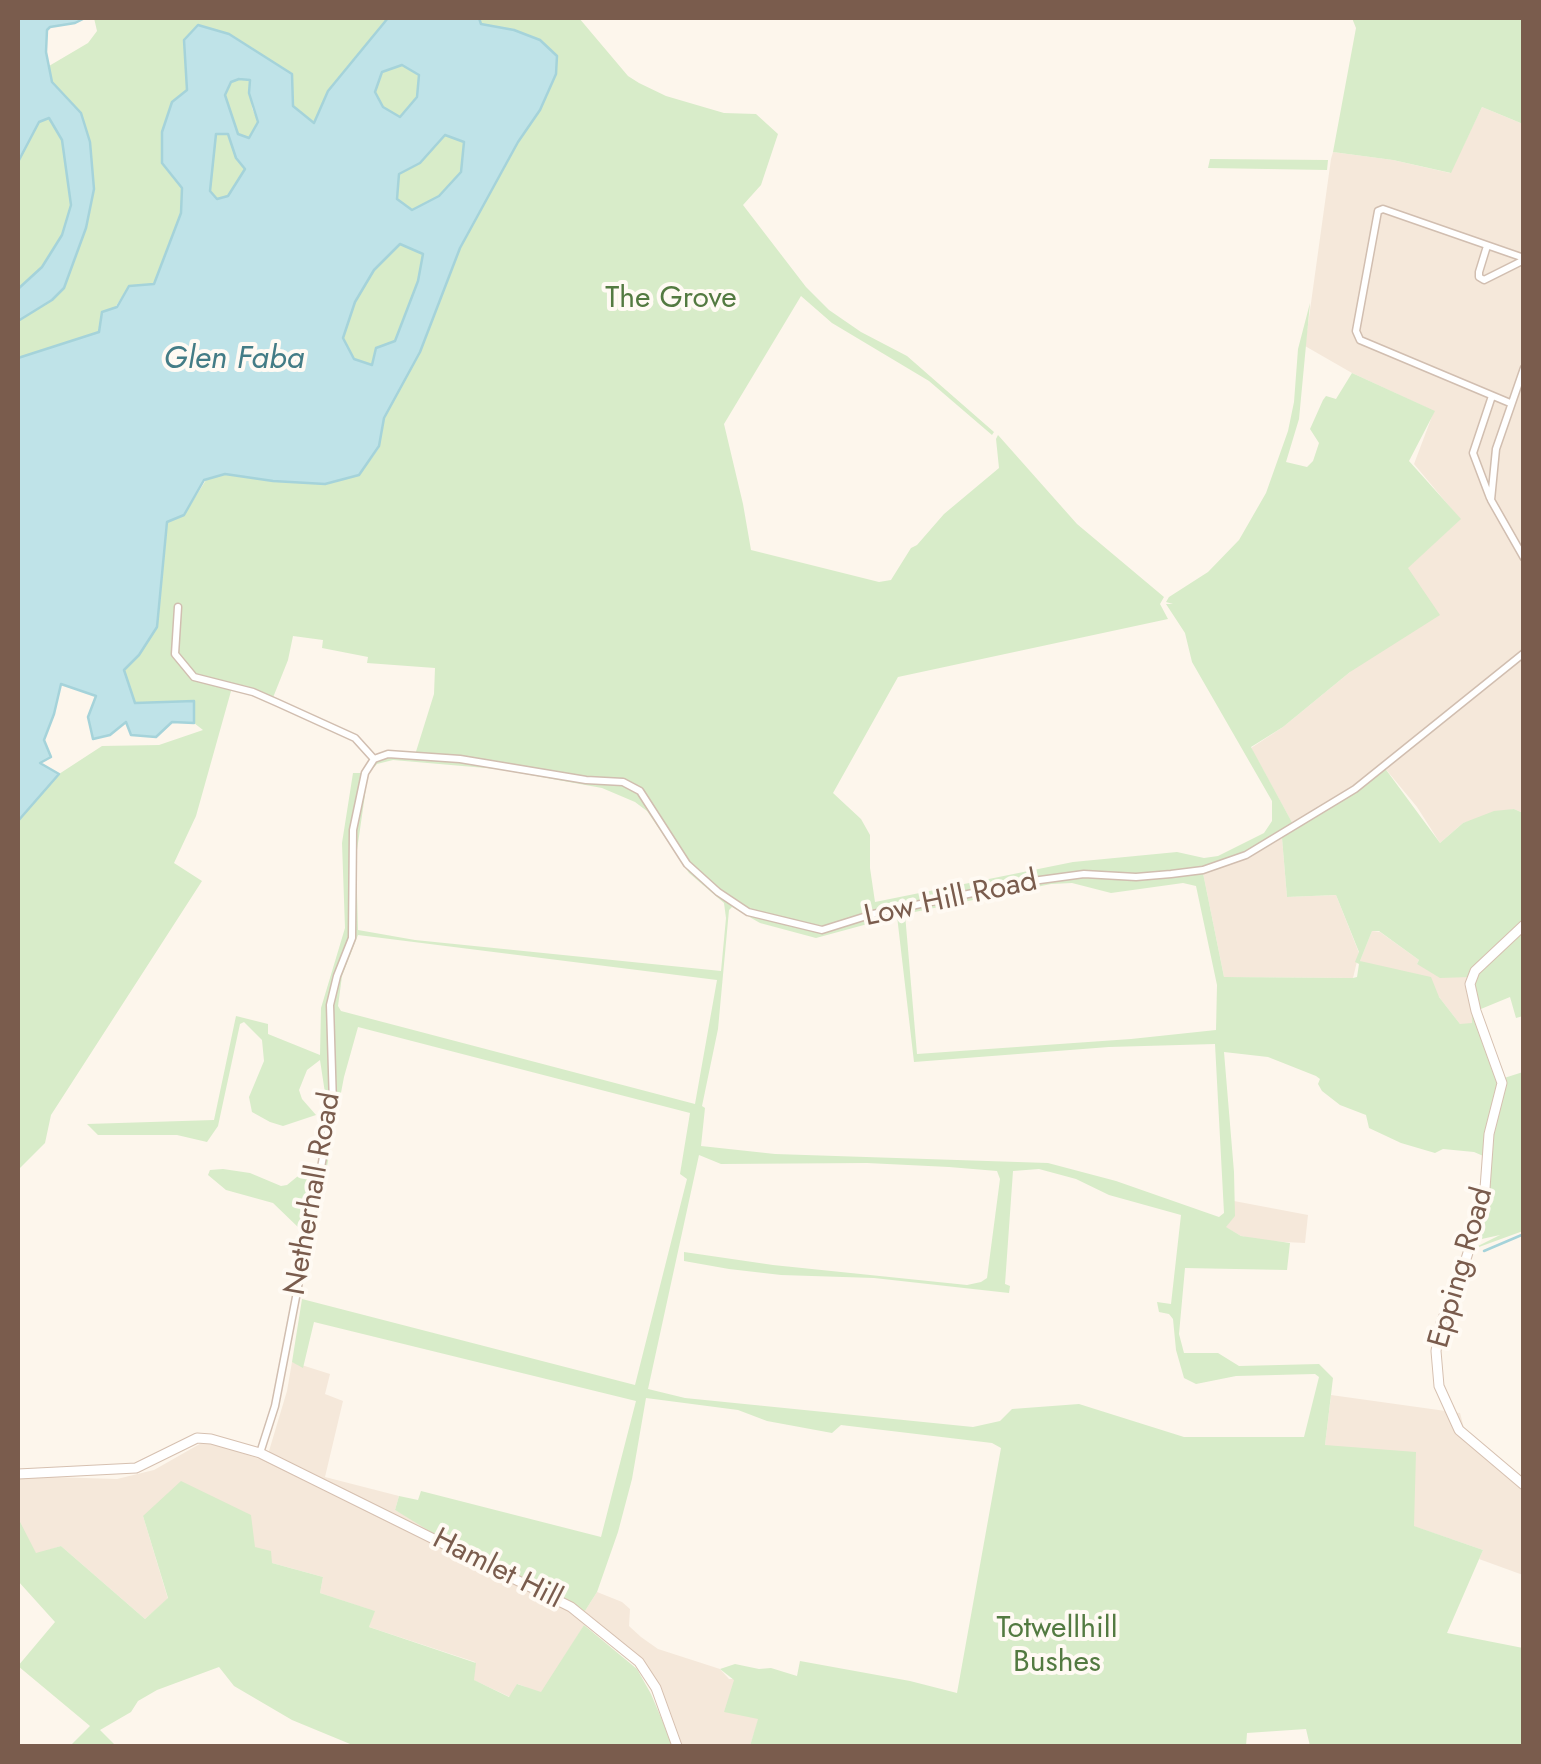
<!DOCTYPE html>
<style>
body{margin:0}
#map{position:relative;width:1541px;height:1764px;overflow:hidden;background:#fdf6ec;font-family:Jost,sans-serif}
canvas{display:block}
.frame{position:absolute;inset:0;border:20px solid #7a5c4d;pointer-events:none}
</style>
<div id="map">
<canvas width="1541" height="1764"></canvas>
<div class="frame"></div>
</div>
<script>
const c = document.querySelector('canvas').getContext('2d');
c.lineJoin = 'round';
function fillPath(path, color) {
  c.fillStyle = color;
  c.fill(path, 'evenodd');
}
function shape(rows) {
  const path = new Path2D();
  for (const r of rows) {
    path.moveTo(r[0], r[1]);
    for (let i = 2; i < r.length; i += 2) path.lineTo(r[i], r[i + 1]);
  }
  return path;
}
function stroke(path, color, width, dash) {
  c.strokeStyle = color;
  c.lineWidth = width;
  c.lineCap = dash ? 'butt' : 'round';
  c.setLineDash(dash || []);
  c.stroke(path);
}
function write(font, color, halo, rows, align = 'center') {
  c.font = font + ' Jost,sans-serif';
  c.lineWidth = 8;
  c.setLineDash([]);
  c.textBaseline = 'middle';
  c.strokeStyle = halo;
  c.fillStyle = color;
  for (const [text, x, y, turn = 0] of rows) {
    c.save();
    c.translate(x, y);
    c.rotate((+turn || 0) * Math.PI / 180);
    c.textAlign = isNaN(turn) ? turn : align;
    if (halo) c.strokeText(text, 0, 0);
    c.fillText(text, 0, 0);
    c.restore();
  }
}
fillPath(shape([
 [1482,107,1523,124,1523,813,1514,809,1463,823,1440,843,1417,807,1384,767,1294,826,1251,748,1283,727,1350,672,1408,567,1460,519,1414,464,1434,411,1352,373,1305,346,1331,159,1333,152,1393,160,1450,173],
 [1282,838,1287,897,1336,895,1359,953,1353,978,1224,977,1203,873],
 [1372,931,1380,932,1419,960,1417,964,1472,976,1476,1011,1472,1024,1460,1024,1439,997,1360,961],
 [1234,1201,1308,1215,1305,1243,1265,1241,1241,1236,1225,1227,1234,1216],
 [292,1362,330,1374,325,1394,343,1401,325,1477,399,1496,395,1510,585,1611,597,1592,622,1602,630,1609,629,1626,641,1637,658,1649,720,1669,729,1679,734,1679,759,1718,750,1746,675,1746,656,1688,637,1664,586,1622,542,1694,518,1684,510,1697,471,1679,475,1662,369,1627,374,1611,320,1593,323,1577,272,1563,255,1547,143,1516,168,1599,145,1619,61,1546,36,1554,18,1521,18,1476,117,1479,154,1470,205,1441,266,1461,287,1391],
 [1331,1395,1460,1413,1464,1428,1523,1481,1523,1575,1479,1559,1483,1550,1413,1526,1325,1445]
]), '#f5e8da');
fillPath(shape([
 [94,18,388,18,328,91,314,124,293,106,292,73,260,56,184,41,187,90,162,163,182,188,181,213,154,284,129,286,99,332,18,358,18,321,52,300,64,288,81,113,52,82,49,66,88,43,97,31],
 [478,18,579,18,628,76,639,83,666,96,724,113,756,114,778,134,761,185,743,205,806,287,829,310,861,332,907,356,994,432,992,435,929,381,832,323,801,296,724,424,743,504,751,550,879,582,891,580,911,548,917,545,944,514,999,468,996,439,998,435,1077,524,1164,597,1160,604,1168,619,898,677,833,793,861,819,870,835,870,868,875,902,1073,862,1177,852,1204,858,1218,856,1264,833,1272,821,1272,801,1192,662,1185,633,1166,604,1173,604,1166,602,1169,597,1208,572,1239,540,1266,493,1288,431,1294,402,1298,349,1310,303,1299,419,1286,462,1307,467,1313,461,1319,443,1310,429,1323,400,1326,396,1336,399,1352,373,1435,411,1409,461,1461,519,1408,568,1440,615,1350,672,1283,727,1251,747,1294,826,1238,856,1203,868,1203,873,1224,977,1353,978,1357,977,1359,964,1355,962,1359,952,1336,895,1287,897,1282,838,1384,767,1440,843,1463,823,1494,811,1514,809,1523,813,1523,1016,1516,1018,1510,997,1476,1011,1501,1079,1523,1072,1523,1231,1468,1251,1500,1235,1477,1240,1476,1225,1488,1158,1474,1152,1443,1149,1435,1153,1401,1143,1369,1128,1366,1115,1340,1105,1322,1091,1318,1084,1320,1079,1316,1076,1268,1057,1224,1052,1234,1172,1235,1216,1226,1227,1241,1236,1290,1243,1287,1270,1185,1268,1179,1334,1184,1353,1218,1353,1239,1366,1319,1364,1333,1378,1325,1445,1416,1452,1414,1526,1483,1550,1447,1633,1523,1648,1523,1746,1310,1746,1306,1729,1247,1733,1246,1746,750,1746,758,1719,724,1712,734,1680,720,1669,735,1664,759,1669,771,1668,797,1676,800,1661,910,1681,957,1693,1001,1448,992,1443,841,1425,832,1433,767,1421,738,1410,646,1398,632,1479,618,1532,597,1592,585,1611,444,1540,395,1510,399,1496,418,1500,421,1491,601,1537,636,1401,314,1322,303,1368,292,1362,302,1299,635,1385,687,1179,680,1174,690,1113,358,1027,344,1077,312,1245,303,1242,311,1203,301,1230,273,1203,226,1190,208,1175,210,1170,223,1169,250,1173,281,1186,287,1185,309,1167,317,1170,327,1124,322,1122,325,1093,320,1060,307,1070,299,1090,302,1099,316,1115,283,1126,270,1122,252,1112,249,1097,264,1061,262,1040,244,1022,240,1024,218,1126,207,1142,177,1135,98,1135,87,1124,214,1120,236,1016,268,1024,268,1034,320,1055,321,1008,345,928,342,843,353,773,365,773,374,759,388,755,414,758,434,694,435,668,367,663,368,657,322,648,323,640,293,636,288,660,272,700,247,686,233,684,196,816,174,863,202,881,51,1115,45,1143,18,1170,18,821,59,774,102,746,159,745,203,730,194,723,193,701,135,703,124,670,139,655,157,627,167,522,184,515,206,480,226,474,325,484,359,475,379,448,383,420,420,352,460,248,518,142,540,110,514,30,481,24],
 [393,760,497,769,602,788,635,802,647,811,689,873,724,903,726,918,721,971,415,940,358,930,356,857,368,774,377,764],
 [1072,883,1111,893,1183,883,1196,886,1217,985,1216,1030,1131,1039,917,1054,905,914,1051,884],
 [732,907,760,923,816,938,897,916,914,1062,1109,1047,1215,1044,1224,1213,1219,1217,1116,1181,1048,1163,775,1154,701,1146,705,1108,702,1106,718,1029,729,910],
 [1372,931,1379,931,1419,960,1417,964,1440,978,1471,977,1472,1023,1460,1024,1439,997,1431,977,1360,961],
 [358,935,717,980,695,1104,341,1011,338,1006,342,976],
 [699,1155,721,1164,867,1163,949,1167,997,1171,1000,1179,987,1278,981,1282,967,1285,773,1265,684,1252,684,1261,729,1269,781,1275,874,1278,1009,1293,1010,1286,1005,1284,1013,1171,1039,1169,1076,1179,1109,1195,1181,1215,1171,1304,1157,1302,1159,1312,1169,1314,1173,1319,1176,1350,1184,1378,1196,1384,1236,1376,1315,1374,1319,1377,1304,1437,1184,1437,1079,1404,1012,1409,1000,1421,973,1427,685,1398,648,1389],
 [1352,18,1523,18,1523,124,1482,107,1451,173,1393,160,1333,152,1356,28],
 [402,65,419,75,417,96,401,117,383,107,374,92,382,72],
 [239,79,250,80,252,108,258,122,249,138,238,134,225,95,231,82],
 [49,118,62,140,71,205,62,235,42,267,18,289,18,162,39,122],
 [216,133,228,134,236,158,245,169,228,196,217,199,210,191],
 [445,135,464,141,461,172,439,196,412,210,396,199,399,174,420,163],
 [1210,159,1328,160,1327,170,1208,168],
 [399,244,423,254,418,281,395,341,373,365,354,359,343,338,355,302,374,270],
 [181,1481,251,1515,255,1547,271,1551,272,1563,323,1577,320,1593,375,1611,369,1627,476,1663,474,1680,509,1697,517,1684,541,1692,584,1625,637,1669,651,1694,673,1746,355,1746,292,1720,234,1686,219,1667,157,1690,138,1701,131,1712,100,1730,116,1746,70,1746,90,1726,18,1666,55,1622,18,1581,18,1518,36,1553,61,1546,145,1619,168,1598,143,1516]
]), '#d8ecc9');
const water = shape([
 [18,18,85,18,75,23,50,27,47,30,46,52,52,82,81,113,90,142,94,189,86,228,64,288,52,300,18,321,18,289,42,267,62,235,71,205,62,140,49,118,39,122,18,162,18,18],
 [388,18,479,18,481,24,514,30,540,40,557,56,556,74,540,110,518,142,460,248,420,352,384,418,379,446,359,475,325,484,273,481,225,474,204,480,184,515,167,522,157,627,139,655,124,670,135,703,194,701,194,723,172,722,156,737,131,735,126,722,110,735,93,739,88,717,96,696,61,684,54,714,44,740,51,757,40,763,59,774,18,821,18,358,99,332,102,312,117,307,129,286,154,284,181,213,182,188,162,163,162,132,172,102,187,90,184,40,198,25,229,34,292,74,293,106,314,123,328,91,388,18],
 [402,65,419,75,417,97,400,117,383,107,375,92,382,72,402,65],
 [239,79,250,80,249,93,258,122,249,138,238,134,225,95,231,82,239,79],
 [216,134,228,134,236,158,245,169,228,196,217,199,210,191,216,134],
 [445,135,464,142,461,172,439,196,412,210,397,199,399,174,420,163,445,135],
 [400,244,423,254,418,281,395,341,376,348,372,365,354,359,343,338,355,302,374,270,400,244]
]);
fillPath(water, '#bfe3e8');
stroke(water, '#a5d3da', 2.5);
stroke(shape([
 [1484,1251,1524,1234]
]), '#a5d3da', 2.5);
const street = shape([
 [1487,246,1479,272,1479,277,1484,280,1524,260],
 [1524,368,1496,449,1491,500,1524,558],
 [1510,403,1360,340,1356,331,1378,211,1383,209,1524,258],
 [1490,498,1473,453,1492,396],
 [178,607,175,654,194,677,253,692,278,703,355,738,374,759],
 [374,759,388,754,460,759,586,780,623,782,640,791,687,864,718,892,748,912,822,930,873,914,1025,882,1084,874,1136,877,1171,874,1203,870,1246,855,1355,789,1524,653],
 [260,1453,275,1406,333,1105,330,1005,337,976,352,938,353,830,365,773,374,759]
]);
const secondary = shape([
 [1524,925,1475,971,1470,984,1476,1011,1502,1083,1489,1134,1484,1202,1460,1278,1441,1323,1436,1351,1439,1386,1459,1430,1524,1485],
 [18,1474,136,1468,197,1438,211,1439,260,1453,571,1607,639,1662,656,1688,677,1746]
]);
stroke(street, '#d1beb0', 9);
stroke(secondary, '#d6c0b0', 11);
stroke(street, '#fff', 6);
stroke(secondary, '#fff', 9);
write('30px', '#537a41', '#fffaf3', [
 ["The Grove",671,300],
 ["Totwellhill",1057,1630],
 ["Bushes",1057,1664]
]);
write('30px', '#7a5c4d', '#fffaf3', [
 ["Low Hill Road",951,900,-12],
 ["Netherhall Road",314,1194,-80],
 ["Epping Road",1462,1268,-74],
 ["Hamlet Hill",497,1570,27]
]);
write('italic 32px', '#437c86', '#fffaf3', [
 ["Glen Faba",234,360]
]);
</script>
